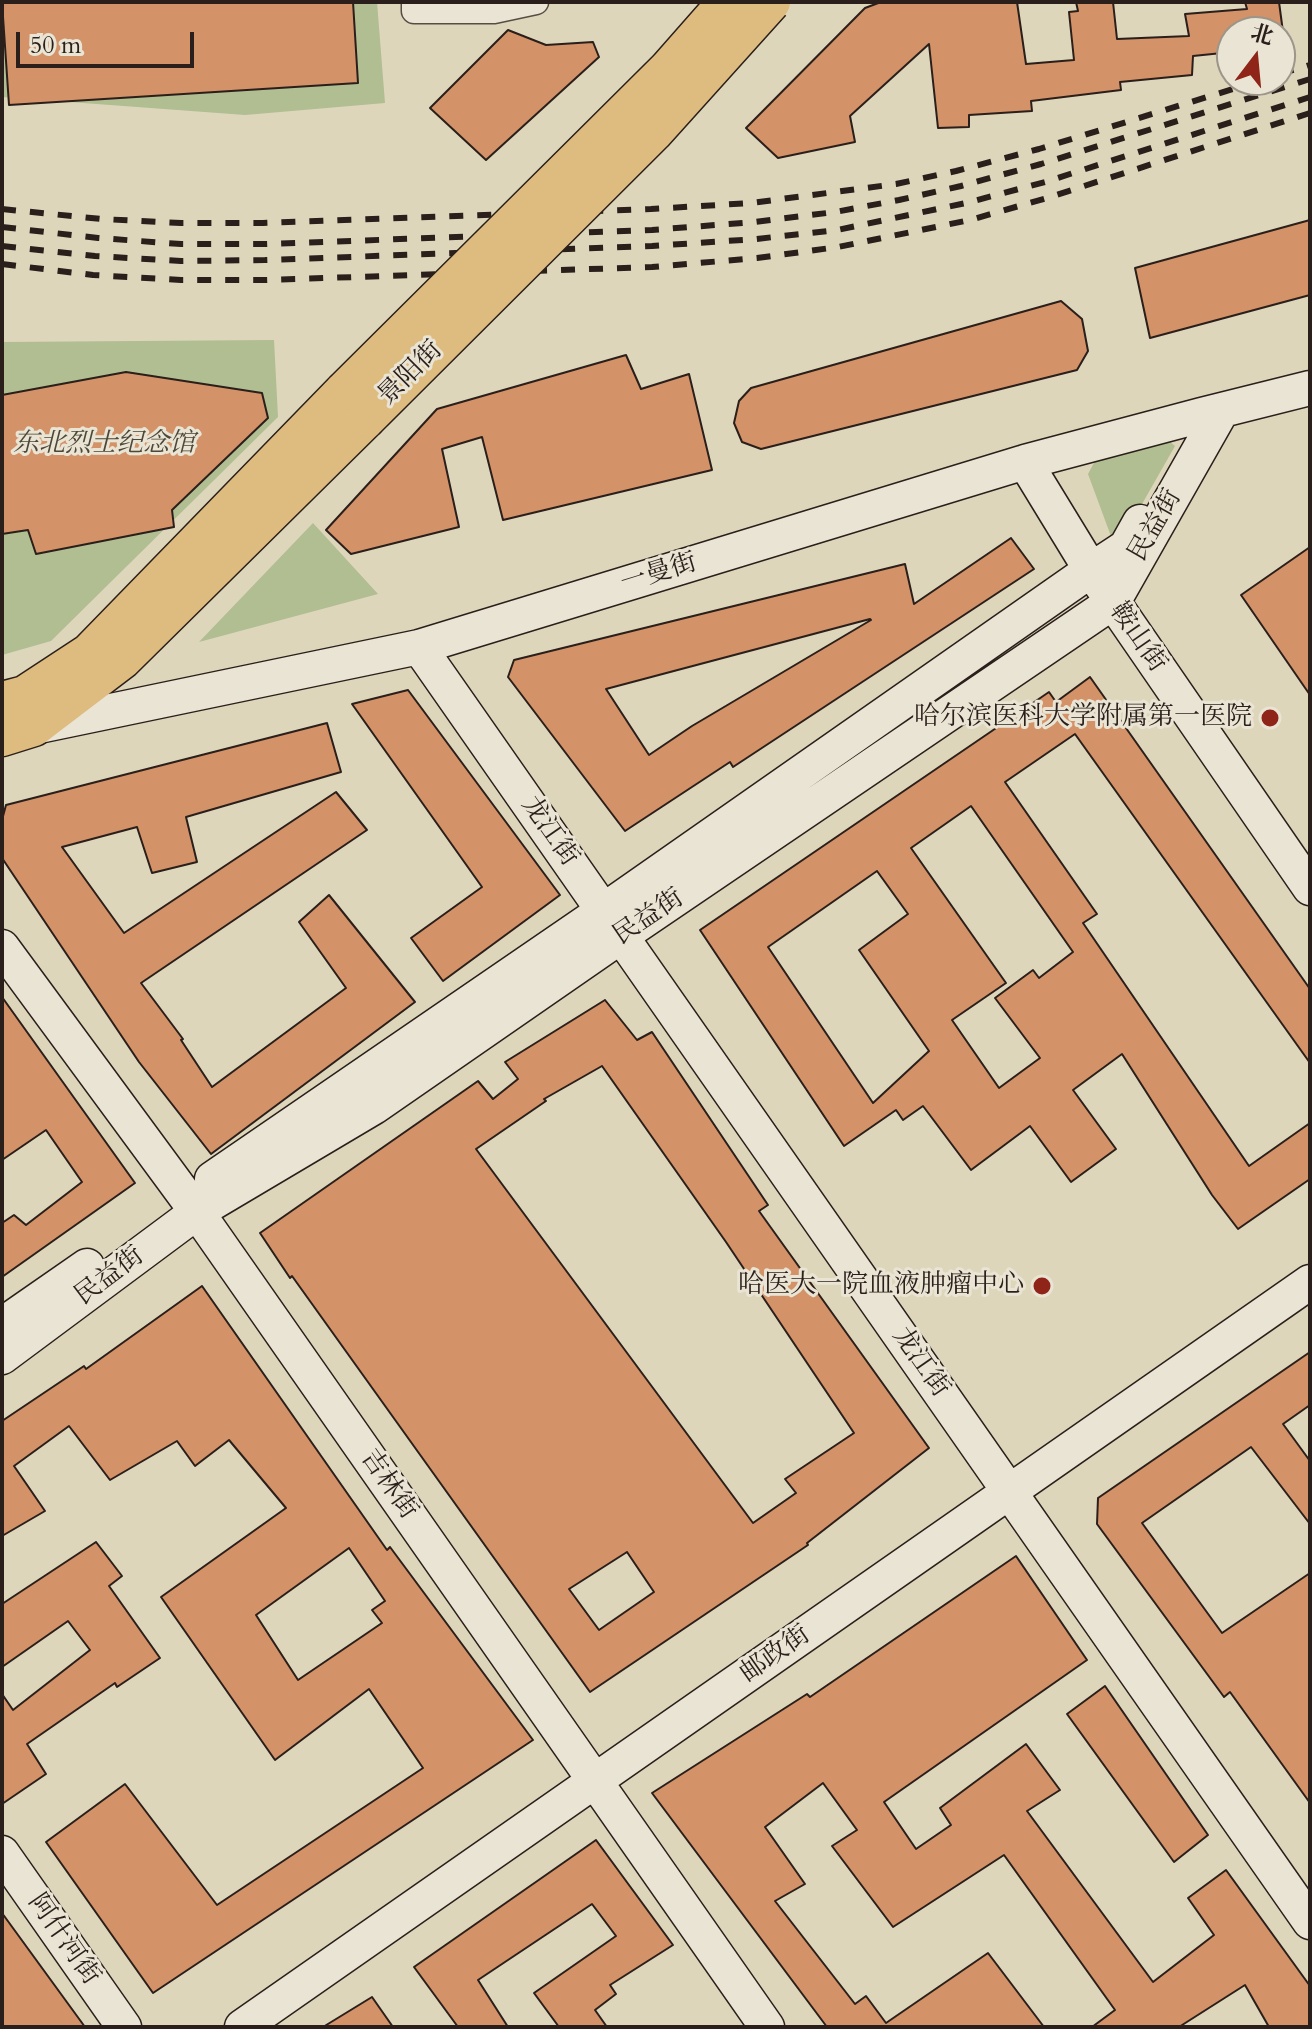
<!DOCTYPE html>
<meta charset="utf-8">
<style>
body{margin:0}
#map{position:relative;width:1312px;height:2029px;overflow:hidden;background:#ddd6bb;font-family:Cardo,"Noto Serif SC",serif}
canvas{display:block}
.frame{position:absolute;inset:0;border:4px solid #2b1f1b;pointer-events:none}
.north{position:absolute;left:1216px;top:16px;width:80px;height:80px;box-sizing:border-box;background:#e9e4d3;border:2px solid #9d9589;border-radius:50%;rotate:16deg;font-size:22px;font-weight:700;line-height:32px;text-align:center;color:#2b1f1b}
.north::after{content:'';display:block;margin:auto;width:28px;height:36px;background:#8f2418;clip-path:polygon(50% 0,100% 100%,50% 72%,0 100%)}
.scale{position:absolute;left:16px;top:32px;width:178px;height:36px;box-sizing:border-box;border:4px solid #2b1f1b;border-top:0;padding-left:10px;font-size:24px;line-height:28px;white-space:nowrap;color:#2b1f1b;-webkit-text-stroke:6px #e9e4d3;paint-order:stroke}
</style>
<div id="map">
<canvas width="1312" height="2029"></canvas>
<div class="frame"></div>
<div class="north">北</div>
<div class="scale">50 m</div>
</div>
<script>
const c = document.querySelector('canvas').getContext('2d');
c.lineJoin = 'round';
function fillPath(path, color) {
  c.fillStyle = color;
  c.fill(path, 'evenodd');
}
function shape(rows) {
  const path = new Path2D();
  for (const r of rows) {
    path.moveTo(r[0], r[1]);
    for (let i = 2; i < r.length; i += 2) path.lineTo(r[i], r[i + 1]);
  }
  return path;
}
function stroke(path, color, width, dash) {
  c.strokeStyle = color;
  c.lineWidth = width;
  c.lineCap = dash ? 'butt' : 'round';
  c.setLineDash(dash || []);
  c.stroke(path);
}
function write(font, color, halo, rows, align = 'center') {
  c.font = font + ' Cardo,"Noto Serif SC",serif';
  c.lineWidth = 6;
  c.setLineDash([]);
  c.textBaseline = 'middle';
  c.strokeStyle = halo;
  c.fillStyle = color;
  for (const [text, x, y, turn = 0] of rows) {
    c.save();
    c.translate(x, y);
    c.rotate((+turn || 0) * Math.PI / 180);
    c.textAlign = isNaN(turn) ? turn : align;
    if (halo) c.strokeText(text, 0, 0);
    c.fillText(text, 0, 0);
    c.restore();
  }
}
fillPath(shape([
 [2,2,377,2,385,103,245,115,2,97],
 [274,340,278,417,51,641,2,655,2,342],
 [1164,437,1175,446,1121,541,1112,539,1088,474,1095,461],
 [313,523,378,594,199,642]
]), '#b0be91');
const building = shape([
 [2,2,353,2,358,83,9,105,2,2],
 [881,2,1017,2,1026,64,1074,60,1069,12,1078,11,1076,2,1113,2,1117,39,1189,36,1185,14,1247,9,1245,2,1279,2,1283,32,1232,32,1232,52,1193,56,1192,75,1120,82,1121,90,1031,101,1032,111,969,115,969,127,938,128,929,44,850,116,855,142,778,158,746,128,865,8,881,2],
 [508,30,546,45,593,42,599,57,486,160,430,108,508,30],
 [1310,220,1310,295,1150,338,1135,268,1310,220],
 [1061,301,1082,319,1088,351,1077,370,761,449,742,442,734,423,739,401,751,388,1061,301],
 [626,355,641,389,689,374,712,470,503,520,482,437,442,449,459,527,351,554,326,530,437,409,626,355],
 [126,372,262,393,268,418,172,510,174,527,36,554,28,530,2,534,2,395,126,372],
 [1011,538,1034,569,733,767,730,762,625,831,508,677,514,660,905,564,914,604,1011,538],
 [870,619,871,620,692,726,649,755,606,689,870,619],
 [1310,547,1310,695,1241,595,1310,547],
 [1090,677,1310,989,1310,1063,1075,734,1005,782,1097,914,1083,923,1249,1166,1310,1123,1310,1179,1238,1229,1212,1195,1122,1054,1073,1090,1116,1149,1071,1182,1030,1126,971,1170,923,1106,903,1120,896,1110,844,1146,700,930,1049,692,1056,702,1090,677],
 [971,806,1073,952,1039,978,1033,970,995,998,1040,1058,999,1088,952,1020,1006,983,911,848,971,806],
 [877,871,908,914,859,950,929,1051,873,1103,768,947,877,871],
 [408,690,560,895,443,981,411,938,482,887,352,704,408,690],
 [327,723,341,772,186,817,197,862,152,873,137,827,62,847,124,933,336,792,367,830,141,983,183,1039,181,1040,212,1087,346,988,299,922,329,895,415,1002,211,1154,139,1062,2,858,2,820,6,805,327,723],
 [2,997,135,1183,2,1277,2,1223,14,1215,26,1225,82,1182,46,1130,2,1160,2,997],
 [605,1000,637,1040,652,1032,768,1205,759,1211,929,1448,807,1543,808,1545,590,1692,292,1276,290,1278,260,1233,478,1081,493,1099,518,1079,505,1062,605,1000],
 [602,1066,726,1242,854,1433,785,1479,796,1493,753,1523,476,1149,546,1101,544,1099,602,1066],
 [627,1552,654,1592,599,1630,569,1589,627,1552],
 [202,1286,387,1550,390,1547,533,1740,153,1993,46,1842,125,1784,217,1905,423,1768,369,1689,275,1760,161,1597,286,1508,229,1440,195,1466,177,1441,110,1480,69,1426,14,1466,45,1511,2,1536,2,1421,84,1366,86,1369,202,1286],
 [349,1548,385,1601,372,1610,382,1623,298,1680,256,1615,349,1548],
 [1310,1352,1310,1405,1283,1424,1310,1461,1310,1524,1251,1447,1142,1523,1222,1633,1310,1573,1310,1803,1230,1692,1224,1697,1097,1524,1098,1498,1310,1352],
 [96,1542,122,1576,109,1586,160,1658,117,1687,115,1683,27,1744,46,1774,2,1804,2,1694,13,1710,90,1650,68,1621,2,1667,2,1604,96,1542],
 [1016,1556,1087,1660,884,1802,916,1849,951,1825,940,1808,1026,1744,1060,1790,1027,1811,1153,1982,1214,1935,1188,1898,1226,1870,1310,1986,1310,2027,1269,2027,1245,1985,1179,2027,1092,2027,1115,2010,1004,1855,893,1927,832,1846,857,1830,823,1783,765,1827,805,1884,775,1901,855,2004,866,1996,886,2023,988,1953,1044,2027,827,2027,652,1793,807,1694,810,1697,1016,1556],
 [1105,1686,1208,1835,1174,1862,1067,1714,1105,1686],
 [596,1840,673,1945,610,1985,616,1994,595,2010,607,2027,559,2027,534,1993,616,1936,592,1904,478,1980,508,2027,458,2027,414,1967,596,1840],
 [2,1913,85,2027,2,2027,2,1913],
 [372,1997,393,2027,323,2027,372,1997]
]);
fillPath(building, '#d39267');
stroke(building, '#2b1f1b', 2);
const street = shape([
 [414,2,414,11,494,11,536,2]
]);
const secondary = shape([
 [1025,462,1091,570,1310,888],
 [419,647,1310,1922],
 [34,727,419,647,1025,462,1202,415,1310,388],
 [2,947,197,1212,767,2027],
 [212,1179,603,911,1091,570,1126,547,1140,522],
 [2,1325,87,1266],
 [2,1357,197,1212,374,1107,621,936,1113,602,1222,410],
 [2,1853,124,2027],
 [242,2027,1310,1282]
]);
const primary = shape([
 [2,701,25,695,89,653,344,391],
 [2,737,34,727,122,660,365,420]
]);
stroke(street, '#584d43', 27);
stroke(secondary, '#2b1f1b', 37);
stroke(primary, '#2b1f1b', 41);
stroke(street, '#e9e4d3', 24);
stroke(secondary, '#e9e4d3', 34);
stroke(primary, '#debb7e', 38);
stroke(shape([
 [1280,74,1310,65],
 [2,209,101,219,181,223,263,223,651,209,751,203,896,184,956,171,1039,149,1262,80],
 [2,227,98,238,181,244,265,244,652,230,754,222,835,212,899,200,961,186,1041,164,1310,79],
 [2,246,95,256,181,261,265,260,652,246,756,239,837,230,966,203,1045,182,1310,97],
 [2,264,93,275,181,280,266,280,652,267,757,258,838,247,970,220,1047,198,1310,113]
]), '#2b1f1b', 6, [14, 14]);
const primaryBridge = shape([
 [344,391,668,69,727,2],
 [365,420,654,132,771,2]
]);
stroke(primaryBridge, '#2b1f1b', 41, []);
stroke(primaryBridge, '#debb7e', 38);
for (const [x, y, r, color] of [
 [1270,718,10,"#8f2418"],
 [1042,1286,10,"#8f2418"]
]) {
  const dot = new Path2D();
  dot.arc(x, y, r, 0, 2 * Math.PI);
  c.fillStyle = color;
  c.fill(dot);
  stroke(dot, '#e9e4d3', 3);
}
write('26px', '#2b1f1b', '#e9e4d3', [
 ["景阳街",411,374,-45],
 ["民益街",1156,526,-60],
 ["一曼街",659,574,-17],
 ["鞍山街",1137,638,55],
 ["龙江街",549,832,55],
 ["民益街",649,918,-34],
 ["民益街",110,1277,-37],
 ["龙江街",920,1363,55],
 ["吉林街",388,1485,55],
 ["邮政街",776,1655,-35],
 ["阿什河街",63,1940,55]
]);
write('italic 26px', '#4c4738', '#e9e4d3', [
 ["东北烈士纪念馆",104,445]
]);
write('26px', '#2b1f1b', '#e9e4d3', [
 ["哈尔滨医科大学附属第一医院",1252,718],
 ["哈医大一院血液肿瘤中心",1024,1286]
], 'right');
</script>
